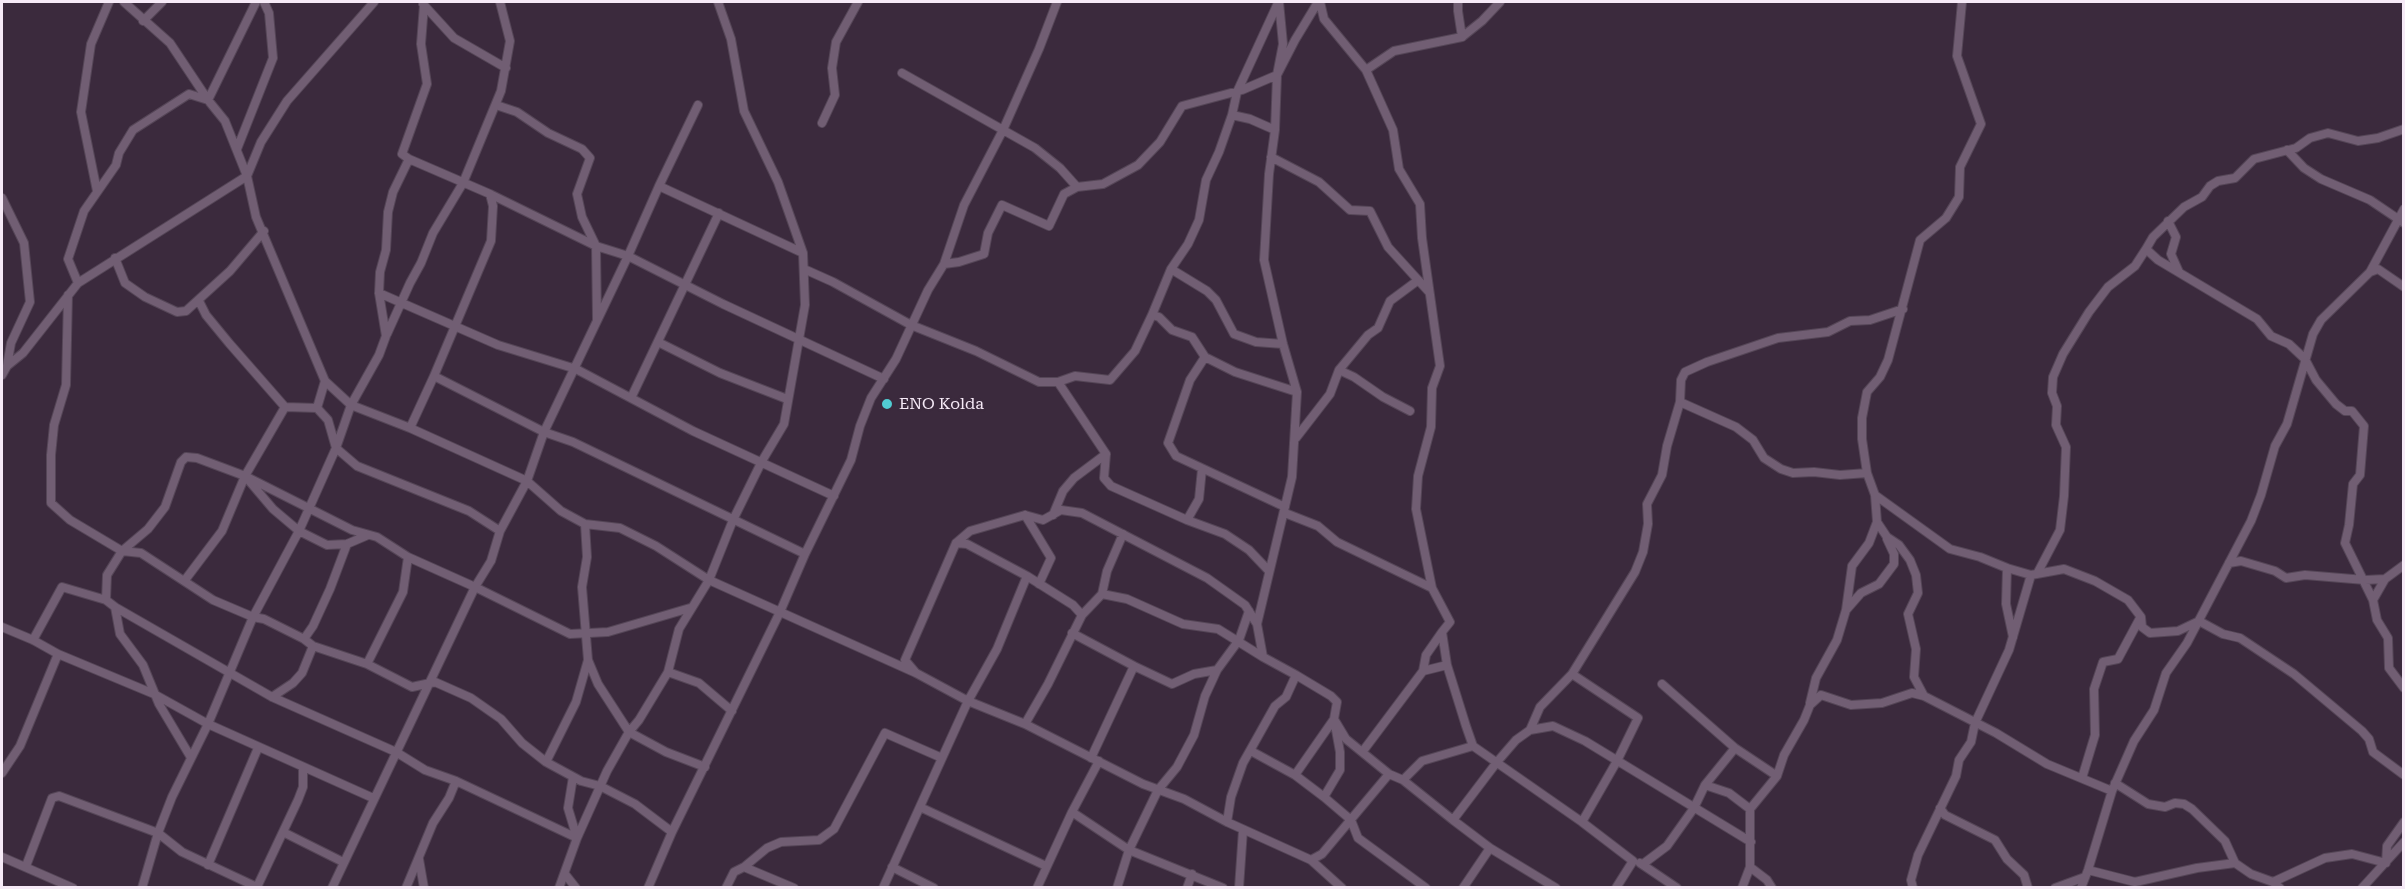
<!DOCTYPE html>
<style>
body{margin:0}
#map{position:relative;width:2405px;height:889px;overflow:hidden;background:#3b2a3d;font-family:"Roboto Serif",serif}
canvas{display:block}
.frame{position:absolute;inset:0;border:3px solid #f6eaf7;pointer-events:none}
</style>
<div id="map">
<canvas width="2405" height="889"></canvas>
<div class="frame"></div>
</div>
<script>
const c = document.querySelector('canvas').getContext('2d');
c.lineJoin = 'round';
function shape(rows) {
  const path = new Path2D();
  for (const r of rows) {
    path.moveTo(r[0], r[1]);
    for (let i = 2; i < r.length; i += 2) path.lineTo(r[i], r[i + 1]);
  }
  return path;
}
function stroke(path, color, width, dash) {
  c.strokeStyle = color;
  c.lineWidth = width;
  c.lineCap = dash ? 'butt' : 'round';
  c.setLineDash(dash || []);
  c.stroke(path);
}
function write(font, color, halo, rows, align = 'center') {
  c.font = font + ' "Roboto Serif",serif';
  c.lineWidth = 4.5;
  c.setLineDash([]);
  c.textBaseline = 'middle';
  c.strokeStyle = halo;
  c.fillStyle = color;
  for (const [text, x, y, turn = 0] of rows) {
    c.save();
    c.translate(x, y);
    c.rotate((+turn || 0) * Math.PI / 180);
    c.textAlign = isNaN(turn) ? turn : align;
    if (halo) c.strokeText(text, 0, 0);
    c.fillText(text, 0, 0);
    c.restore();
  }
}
const street = shape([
 [124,2,170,43,208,100,225,121,247,176,256,217,325,381,351,405,410,428,527,481,561,511,585,524,620,528,656,546,709,580,916,673],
 [1279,2,1283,44,1277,75,1275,130,1269,174,1264,260,1283,344,1297,392,1292,477,1257,624,1263,657,1296,675,1286,697,1275,706,1243,763,1231,797,1227,822,1311,860,1342,888],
 [1320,2,1324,19,1366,70,1393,130,1399,169,1420,204,1422,238,1440,366,1432,388,1431,427,1418,476,1416,509,1432,588,1450,622,1442,632,1447,665,1466,726,1473,746,1582,822,1633,861,1616,888],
 [1458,2,1458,11,1462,37],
 [1962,2,1957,56,1981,124,1960,167,1959,197,1946,218,1920,240,1888,360,1880,377,1867,392,1862,418,1862,439,1867,473,1875,495,1877,522,1887,537,1899,545,1910,560,1916,575,1918,593,1908,614,1916,649,1914,677,1924,696,1996,733,2047,764,2112,791],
 [423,4,454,38,506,68],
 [424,5,421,44,427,84,402,154,409,159,490,194,596,246,628,256,723,304,884,379],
 [143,21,162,2],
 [1366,70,1394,51,1462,37,1482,21,1500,2],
 [902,73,1035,148,1060,168,1077,187],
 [496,105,517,112,548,133,582,149,590,158,577,194,582,217,596,246,597,320],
 [1232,115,1237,92,1278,3],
 [822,123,835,95,832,68,836,42,858,2],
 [237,149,273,58,269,13,264,2],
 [2287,150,2304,168,2321,179,2370,200,2404,223],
 [1271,157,1319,182,1350,210,1370,211,1388,247,1429,292],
 [659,186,698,105],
 [97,191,81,112,91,44,109,2],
 [2,198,24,243,30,302,11,343,7,366],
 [2168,221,2176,237,2171,254,2179,272],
 [2146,249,2153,237,2184,207,2202,197,2210,186,2218,181,2235,178,2254,159,2296,148,2310,138,2328,133,2358,141,2378,138,2404,129],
 [115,258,125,283,145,297,177,312,186,311,230,271,264,231],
 [944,264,964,205,1003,130,1039,49,1057,2],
 [804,269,833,282,911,325,976,351,1039,382,1058,382,1106,454,1104,478,1111,486,1187,520,1225,534,1249,550,1269,571],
 [1171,269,1207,291,1216,300,1234,334,1256,342,1283,344],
 [2370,272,2378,269,2404,287],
 [78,283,247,176,261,142,287,101,374,2],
 [379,293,498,345,576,369,693,431,834,496],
 [68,295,66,385,54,425,51,455,51,503,70,520,122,551,141,553,213,600,253,617,264,619,304,639,313,646,367,664,412,687,435,682,471,698,501,719,522,743,546,762,581,781,600,786,635,804,672,832],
 [199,301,206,315,229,343,285,407,317,408],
 [1152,315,1171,269,1188,244,1199,220,1206,180,1219,152,1232,115,1250,119,1275,130],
 [387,334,410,283,421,263,433,233,463,183,501,91,510,41,500,2],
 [658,342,720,373,787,399],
 [1205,357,1190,380,1168,443,1176,456,1285,507],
 [1339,370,1354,377,1383,397,1410,411],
 [2,375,7,366,23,353,78,283,68,259,84,211,116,165,119,153,133,130,189,94,208,100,256,2],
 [325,381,317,408,328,420,336,448,357,466,469,511,500,531],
 [1058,382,1075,376,1110,380,1135,351,1152,315,1159,317,1172,330,1192,337,1205,357,1235,372,1297,392],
 [631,398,719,213],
 [1680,402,1681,380,1685,372,1707,362,1778,338,1828,332,1850,321,1870,320,1903,309],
 [285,407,245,476,273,509,299,531,327,545,347,544,368,535],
 [410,428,434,376],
 [1296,438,1330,394,1339,370,1368,335,1378,328,1390,301,1417,281],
 [1875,495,1950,549,1980,557,2007,568,2031,575,2064,569,2095,581,2128,600,2141,617,2142,627,2150,633,2178,631,2199,621],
 [1285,513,1318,526,1337,542,1432,588],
 [1025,515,1051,558,1039,584],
 [1053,515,1063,491,1074,478,1106,454],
 [1187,520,1199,499,1202,469],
 [956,543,967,544,1027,576,1073,605,1082,615],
 [805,554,851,460,860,426,871,398,896,359,928,290,944,264,959,262,984,254,988,233,1002,205,1049,226,1064,194,1077,187,1103,184,1138,165,1160,142,1182,106,1242,90,1277,75,1295,40,1318,2],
 [2229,563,2241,561,2275,571,2286,578,2305,575,2365,580,2385,579,2404,565],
 [2007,568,2006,604,2013,637],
 [2038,572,2060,530,2064,496,2066,447,2056,425,2057,406,2052,393,2053,377,2063,354,2089,312,2108,287,2135,266,2146,249,2158,260,2257,319,2271,336,2289,344,2305,359,2316,380,2336,404,2345,411,2352,411,2364,426,2360,475,2353,484,2349,525,2345,543,2373,600,2377,620,2388,638,2389,668,2404,688],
 [185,580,222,531,245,476],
 [1102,594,1107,571,1123,534],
 [2373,600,2385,579],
 [115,607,120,634,143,665,159,704,190,756],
 [1847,609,1861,593,1879,584,1894,564,1894,554,1887,539],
 [2199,621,2223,634,2240,638,2294,674,2362,731,2369,739,2373,752,2404,775],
 [2,627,33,640,58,654,20,746,2,773],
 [1072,633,1134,666,1091,758],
 [304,639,313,626,330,589,347,544],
 [33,640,62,587,106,600],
 [58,654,154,694,208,724,373,798],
 [588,660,598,684,629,732,666,752,705,767],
 [367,664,403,592,408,557],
 [1134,666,1172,684,1194,674,1217,670,1239,640,1249,611],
 [1423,671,1447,665],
 [668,672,699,683,732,711],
 [1572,674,1635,572,1643,552,1648,524,1647,504,1662,475,1667,446,1680,402,1736,427,1753,440,1764,458,1781,469,1793,473,1814,472,1840,475,1867,473],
 [1296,675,1331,696,1337,702,1334,719,1340,752,1340,770,1324,797],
 [1662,684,1735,748,1777,776],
 [272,697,293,683,302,673,313,646],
 [1810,703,1816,678,1837,640,1846,610,1852,566,1869,543,1877,522],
 [1025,724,1048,684,1082,615,1102,594,1127,599,1183,624,1218,629,1263,657],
 [1530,730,1553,726,1585,741,1751,842],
 [1251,751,1295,775,1324,797,1351,820,1358,838,1426,888],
 [1363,751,1423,671,1426,655,1442,632],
 [546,762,576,702,588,660,582,587,587,557,585,524],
 [1295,775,1334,719,1346,739,1389,774,1403,780,1453,820],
 [573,777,568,808,577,838],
 [2082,778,2095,735,2094,689,2103,662,2118,659,2140,618],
 [1403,780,1422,761,1473,746],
 [2115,783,2148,804,2165,807,2175,803,2184,804,2192,809,2225,841,2235,863],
 [1705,785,1729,793,1750,809,1750,867,1742,888],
 [920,807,1046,866],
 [1940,808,1945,815,1995,840,2007,859,2024,875,2028,888],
 [1750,809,1777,776,1784,755,1804,720,1810,705,1821,695,1851,705,1882,703,1912,693,1924,696],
 [1072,812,1129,850,1223,888],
 [1227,822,1184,799,1143,784,1025,724,968,701,916,673,905,660,956,543,970,531,1025,515,1043,520,1061,510,1082,513,1207,578,1245,605,1257,624],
 [283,832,343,862],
 [577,838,456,781,425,770,396,752,272,697,115,607,106,600,107,575,122,551,148,529,165,507,181,462,186,457,197,458,245,476,352,530,377,537,408,557,475,587,570,634,608,632,690,608],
 [2,857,73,888],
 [419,859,424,888],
 [1311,860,1322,854,1389,774],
 [1640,863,1677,888],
 [1643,864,1667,846,1694,808,1705,785,1735,748],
 [208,865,258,748],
 [26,866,52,798,59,796,158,833,182,852,259,888],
 [744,867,767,848,781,842,819,840,834,829,885,733,942,758],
 [892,867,934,888],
 [1750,867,1767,880,1772,888],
 [2088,870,2135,882,2197,868,2235,863,2251,874,2273,882,2280,888],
 [565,874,576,888],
 [2273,882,2325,858,2352,854,2386,863,2387,846,2404,822],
 [257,887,298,800,303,787,303,768],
 [142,888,158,833,172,797,208,724,253,617,299,531,336,448,351,405,379,355,386,336,379,293,380,272,386,250,388,212,393,192,409,159],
 [332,888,475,587,491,561,500,531,527,481,544,432,434,376,491,241,493,206,490,194],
 [406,888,433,823,449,798,456,781],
 [559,888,577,838,607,771,629,732,639,720,668,672,679,629,709,580,733,520,762,461,784,424,805,305,803,253],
 [648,888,672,832,780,612,805,554,573,442,544,432,628,256,659,186,803,253,778,182,744,111,731,39,718,2],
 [726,888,734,872,744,867,794,888],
 [883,888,968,701,997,649,1027,576],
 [1037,888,1072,812,1099,761],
 [1117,888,1129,850,1158,790,1177,767,1194,735,1205,696,1217,670],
 [1187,888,1192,874],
 [1239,888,1243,830],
 [1463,888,1490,848],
 [1556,888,1490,848,1453,820,1497,762,1516,740,1530,730,1540,707,1572,674,1638,718,1617,761,1582,822],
 [1913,888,1911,880,1918,855,1956,776,1959,760,1971,742,1975,723,2009,650,2031,575],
 [2055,888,2085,877],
 [2081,888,2088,870,2112,791,2134,741,2154,710,2166,673,2187,643,2251,521,2261,495,2275,446,2287,424,2313,334,2321,320,2370,272,2404,209],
 [2362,888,2404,842]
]);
stroke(street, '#554657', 10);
stroke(street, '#715e73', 8);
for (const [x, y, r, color] of [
 [887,404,6,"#51ccd2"]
]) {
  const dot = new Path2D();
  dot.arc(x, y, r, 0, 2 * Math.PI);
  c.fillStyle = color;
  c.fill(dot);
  stroke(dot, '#3b2a3d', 2);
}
write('16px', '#f6eaf7', '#3b2a3d', [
 ["ENO Kolda",899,404]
], 'left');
</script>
